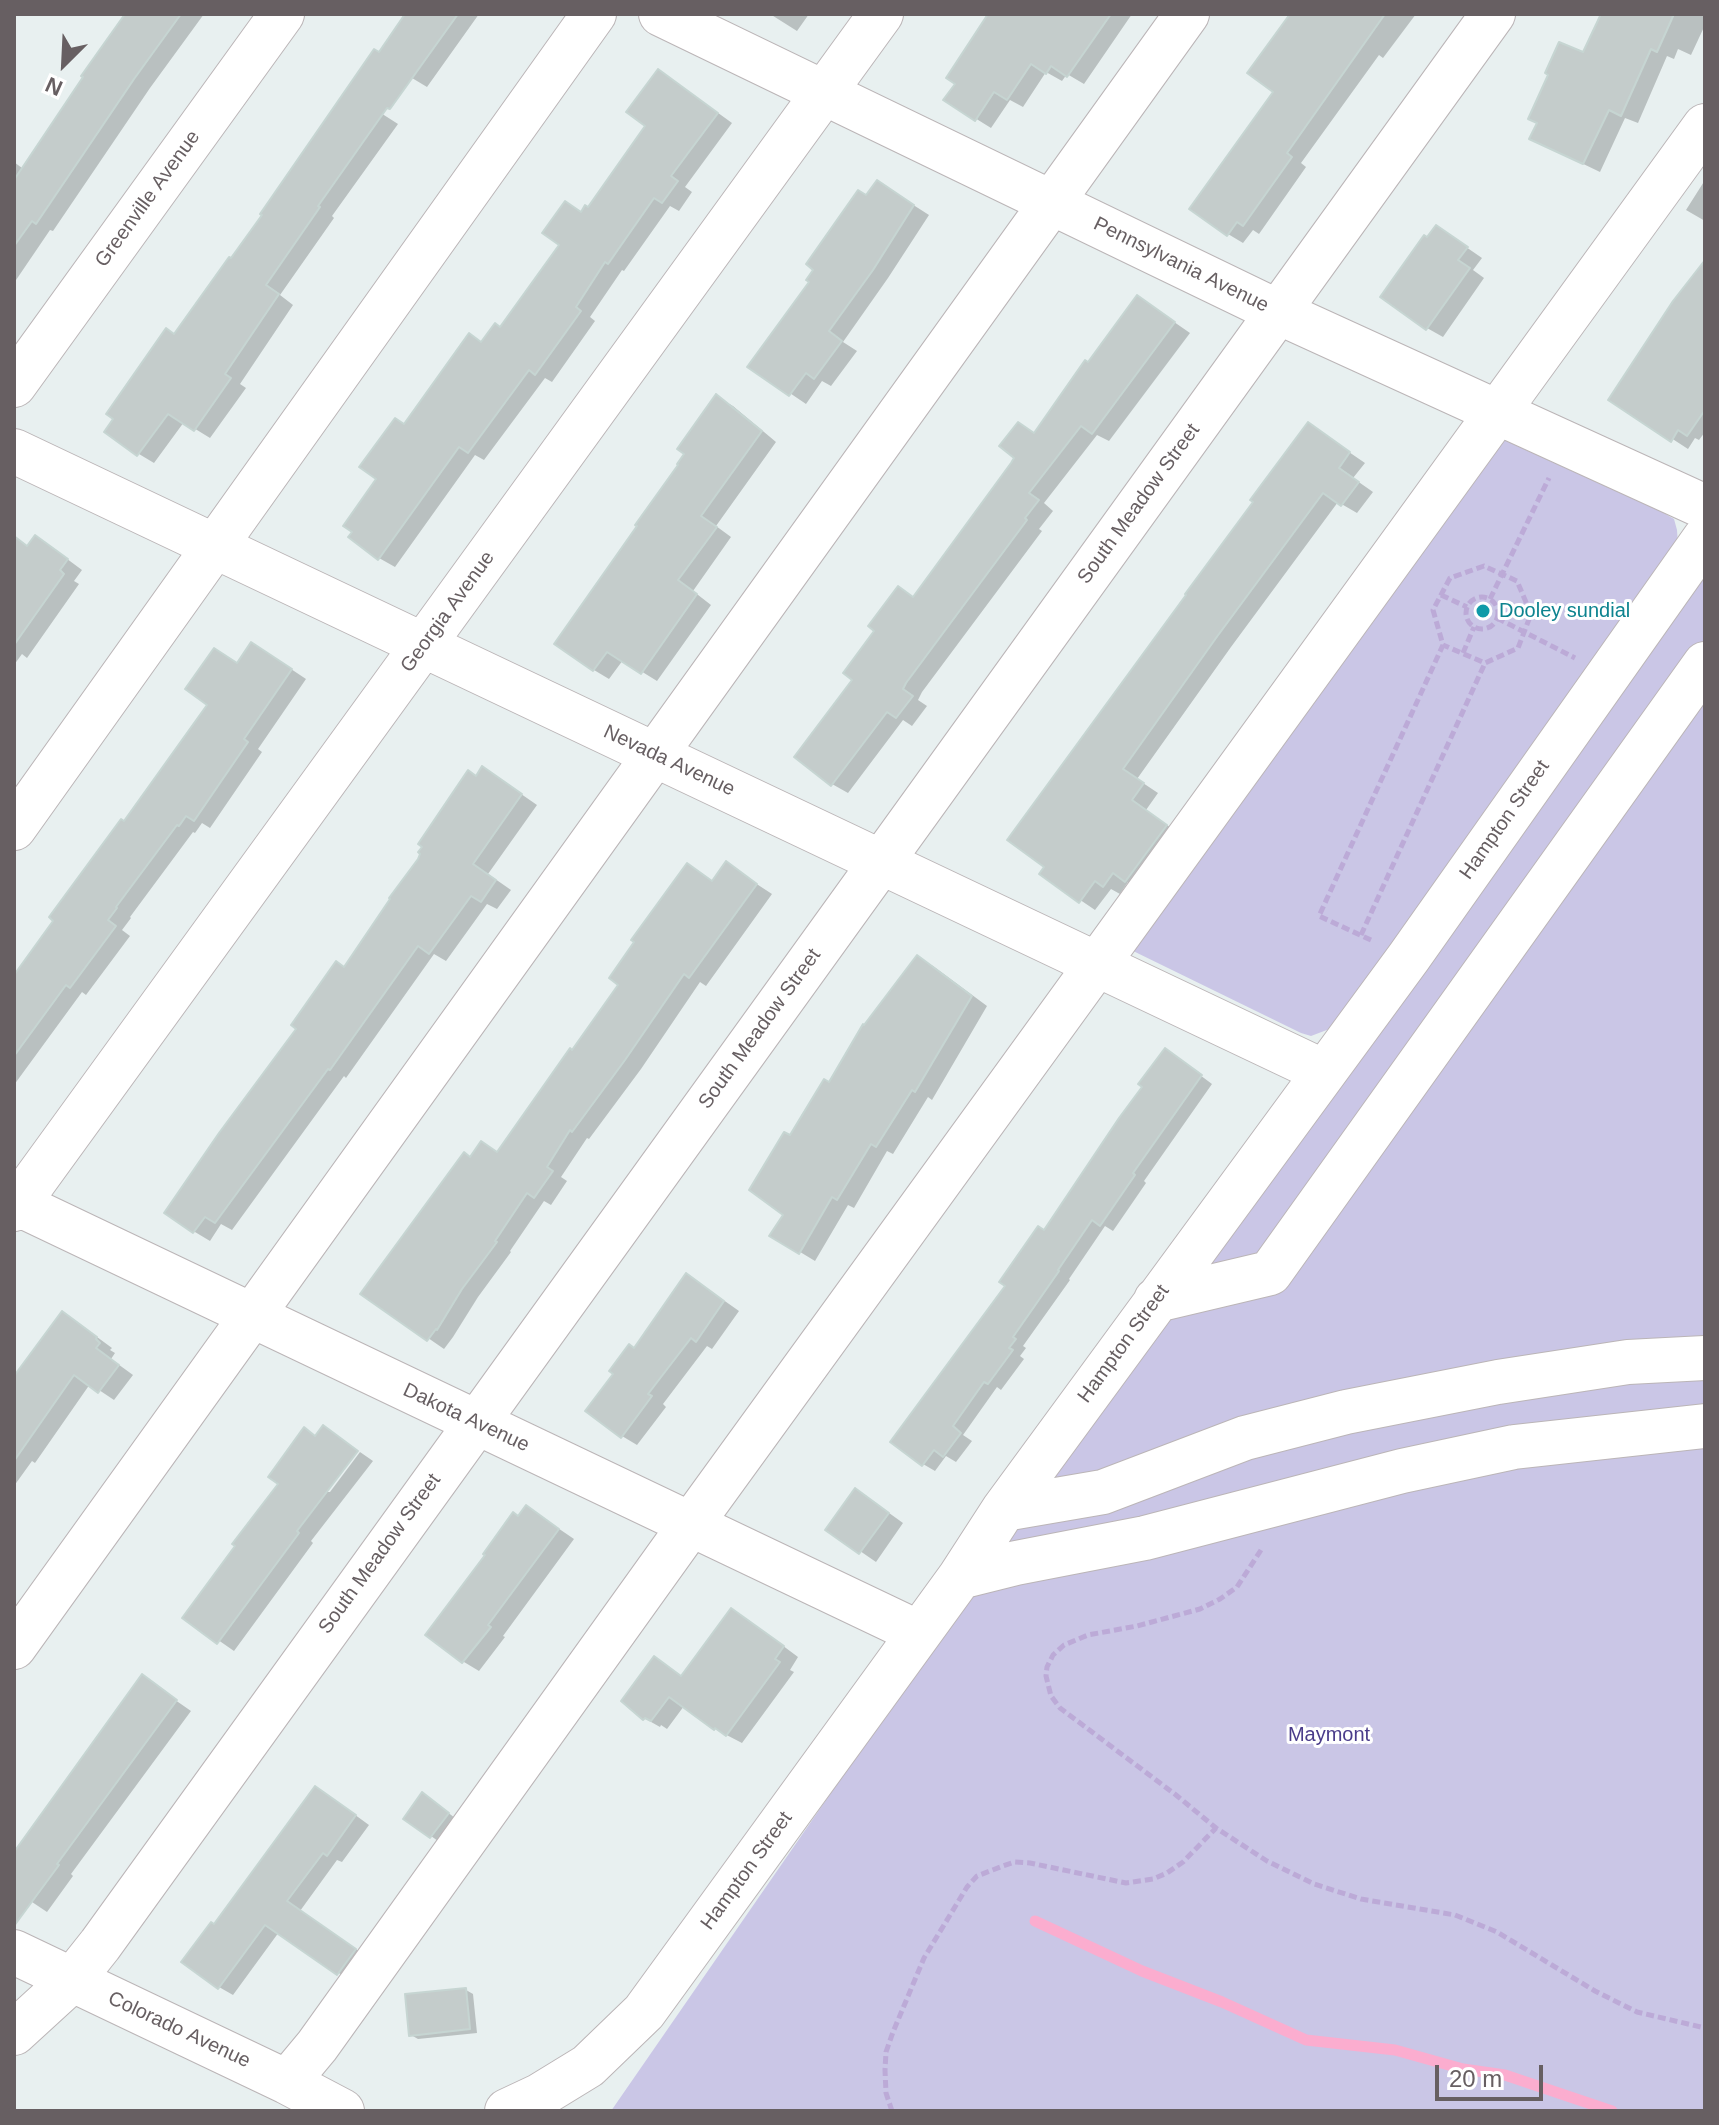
<!DOCTYPE html>
<style>
body{margin:0}
#map{position:relative;width:1719px;height:2125px;overflow:hidden;background:#e8f0f0;font-family:Helvetica,sans-serif}
canvas{display:block}
.frame{position:absolute;inset:0;border:16px solid #675f62;pointer-events:none}
.north{position:absolute;left:24px;top:24px;width:80px;height:80px;-webkit-text-stroke:6px #fff;paint-order:stroke;rotate:204deg;font-size:22px;font-weight:700;line-height:32px;text-align:center;color:#675f62}
.north::after{content:'';display:block;margin:auto;width:28px;height:36px;background:#675f62;clip-path:polygon(50% 0,100% 100%,50% 72%,0 100%)}
.scale{position:absolute;left:1435px;top:2065px;width:108px;height:36px;box-sizing:border-box;border:4px solid #675f62;border-top:0;padding-left:10px;font-size:24px;line-height:28px;white-space:nowrap;color:#675f62;-webkit-text-stroke:6px #fff;paint-order:stroke}
</style>
<div id="map">
<canvas width="1719" height="2125"></canvas>
<div class="frame"></div>
<div class="north">N</div>
<div class="scale">20 m</div>
</div>
<script>
const c = document.querySelector('canvas').getContext('2d');
c.lineJoin = 'round';
function fillPath(path, color) {
  c.fillStyle = color;
  c.fill(path, 'evenodd');
}
function shape(rows) {
  const path = new Path2D();
  for (const r of rows) {
    if (r.length === 3) {
      path.moveTo(r[0] + r[2], r[1]);
      path.arc(r[0], r[1], r[2], 0, 2 * Math.PI);
      continue;
    }
    path.moveTo(r[0], r[1]);
    for (let i = 2; i < r.length; i += 2) path.lineTo(r[i], r[i + 1]);
  }
  return path;
}
function stroke(path, color, width, dash) {
  c.strokeStyle = color;
  c.lineWidth = width;
  c.lineCap = dash ? 'butt' : 'round';
  c.setLineDash(dash || []);
  c.stroke(path);
}
function write(font, color, halo, rows, align = 'center') {
  c.font = font + ' Helvetica,sans-serif';
  c.lineWidth = 6;
  c.setLineDash([]);
  c.textBaseline = 'middle';
  c.strokeStyle = halo;
  c.fillStyle = color;
  for (const [text, x, y, turn = 0] of rows) {
    c.save();
    c.translate(x, y);
    c.rotate((+turn || 0) * Math.PI / 180);
    c.textAlign = isNaN(turn) ? turn : align;
    if (halo) c.strokeText(text, 0, 0);
    c.fillText(text, 0, 0);
    c.restore();
  }
}
fillPath(shape([
 [1502,439,1662,512,1674,519,1677,530,1678,545,1332,1028,1311,1036,1301,1033,1127,948],
 [1705,529,1705,2111,611,2111,1409,957]
]), '#cac6e6');
fillPath(shape([
 [133,14,204,14,150,88,53,231,50,230,14,283,14,162,30,174],
 [407,14,479,14,427,87,412,78],
 [770,14,809,14,797,31],
 [991,14,1132,14,1084,84,1067,74,1062,81,1046,72,1023,107,1010,100,991,128,946,100,957,83],
 [1292,14,1416,14,1383,58,1379,55,1301,163,1306,167,1259,234,1253,230,1243,243,1228,234,1276,91],
 [1603,14,1705,14,1705,25,1691,55,1678,49,1674,59,1667,56,1638,123,1625,118,1600,172,1548,147,1584,55],
 [674,81,732,123,685,187,692,192,679,211,670,206,624,271,622,270,590,317,595,321,552,382,545,378,484,460,475,455,395,567,379,558,379,479,405,426,482,343,501,329,582,214,589,209,648,125],
 [362,101,398,124,332,216,334,218,280,295,293,305,240,384,246,388,210,438,184,422,154,463,139,454,106,431,175,335],
 [1705,180,1705,221,1686,210],
 [893,192,929,215,888,278,843,342,857,351,831,386,822,381,806,404,750,366,812,282,867,198],
 [1437,227,1482,258,1473,270,1484,278,1443,337,1427,328,1428,240],
 [1705,262,1705,432,1699,440,1695,438,1688,449,1611,399],
 [1138,297,1190,333,1109,441,1097,435,1044,503,1053,511,1039,529,1042,531,922,692,918,700,927,706,912,726,903,720,848,793,832,784,855,679,899,588,915,598],
 [717,397,733,406,776,442,716,526,731,537,693,591,711,605,657,681,623,660,609,679,594,670,681,465],
 [1308,424,1365,463,1353,478,1373,492,1357,513,1338,502,1231,647,1137,779,1158,793,1146,810,1181,835,1142,890,1128,882,1120,894,1111,889,1095,910,1042,874,1255,501],
 [51,547,82,570,74,581,79,584,27,658,22,654,14,665,14,567],
 [267,653,306,679,258,749,262,752,210,828,202,823,195,833,193,832,130,917,131,918,122,930,130,936,86,995,82,992,14,1085,14,979,238,665],
 [477,778,498,778,537,805,488,874,511,890,497,909,487,904,446,961,434,954,346,1078,344,1076,232,1230,221,1224,210,1241,195,1232,166,1212,345,969],
 [726,864,772,894,706,986,700,982,641,1069,589,1139,587,1138,561,1177,567,1181,551,1205,544,1201,510,1251,511,1252,478,1297,453,1337,444,1349,363,1293,470,1158,498,1153,621,985,687,865,713,882],
 [917,957,933,966,987,1006,932,1100,928,1097,893,1154,887,1151,854,1208,848,1205,815,1261,772,1235,786,1215,791,1138],
 [1177,1058,1212,1084,1144,1181,1146,1183,1113,1231,1105,1226,1069,1279,1070,1280,1023,1346,1026,1348,1020,1356,1024,1359,1001,1390,997,1387,963,1435,972,1441,956,1462,946,1456,935,1471,923,1464,1045,1232],
 [702,1285,739,1311,712,1349,707,1346,663,1404,666,1407,637,1445,622,1436],
 [78,1323,112,1348,110,1350,115,1353,111,1359,133,1375,114,1400,90,1384,35,1463,32,1461,14,1486,14,1381],
 [323,1427,357,1450,325,1492,330,1492,360,1452,373,1461,311,1541,313,1543,234,1651,185,1617],
 [871,1500,903,1523,876,1562,828,1529],
 [527,1507,574,1539,503,1636,505,1637,479,1671,464,1662,428,1634,488,1554],
 [732,1610,747,1619,798,1657,790,1670,794,1672,742,1743,715,1729,684,1706,667,1729,661,1725,660,1727,644,1718,654,1658,683,1677],
 [142,1677,191,1711,71,1874,73,1876,47,1912,14,1890,14,1855],
 [329,1796,369,1825,342,1862,337,1860,300,1911,369,1958,352,1982,279,1932,233,1995,219,1987,215,1926],
 [429,1798,455,1818,438,1841,406,1818],
 [466,1990,473,1994,477,2033,418,2039,411,2035]
]), '#0003');
stroke(shape([
 [1035,1921,1142,1971,1222,2002,1306,2040,1395,2050,1463,2069,1505,2075,1612,2111]
]), '#fbadcf', 11);
const building = shape([
 [125,14,181,14,134,79,36,224,32,221,14,246,14,180,83,77,81,76,125,14],
 [405,14,458,14,390,109,387,108,318,206,320,207,266,285,279,294,225,374,231,378,194,431,168,414,137,456,104,432,113,419,106,414,166,328,174,334,229,257,231,258,262,215,260,214,374,49,379,52,405,14],
 [988,14,1111,14,1067,77,1051,66,1046,74,1031,64,1007,100,994,92,975,121,943,100,955,84,946,78,988,14],
 [1290,14,1385,14,1287,153,1292,157,1243,226,1237,222,1227,236,1189,209,1273,92,1247,73,1290,14],
 [1601,14,1674,14,1657,52,1651,49,1621,116,1609,110,1583,164,1529,139,1537,123,1528,119,1548,75,1545,73,1559,42,1583,52,1601,14],
 [658,69,718,113,671,176,678,181,662,203,654,198,608,264,605,262,576,307,581,311,535,375,529,370,468,453,459,447,378,560,348,537,352,532,343,526,376,479,359,467,395,418,404,424,469,333,481,342,495,323,500,327,559,245,542,233,565,201,581,212,585,205,588,207,645,126,626,112,658,69],
 [877,180,914,205,873,270,829,331,842,341,814,379,806,373,789,396,747,367,809,282,806,280,813,270,806,264,858,190,866,195,877,180],
 [1436,225,1468,247,1458,260,1470,268,1426,330,1380,297,1424,235,1427,237,1436,225],
 [1705,260,1705,410,1687,436,1678,430,1671,442,1608,400,1673,301,1705,260],
 [1137,295,1175,322,1092,434,1081,426,1029,493,1039,500,1025,518,1027,520,906,683,903,689,913,696,896,718,887,712,831,786,794,757,852,680,843,673,874,631,868,626,898,586,913,597,1011,463,1014,458,999,446,1018,422,1034,433,1085,360,1088,362,1137,295],
 [716,394,762,431,701,516,717,527,678,580,697,594,641,674,607,652,593,671,554,644,637,526,635,525,678,465,677,464,684,454,677,449,716,394],
 [1308,422,1350,452,1339,468,1359,482,1341,506,1323,493,1216,638,1123,769,1144,783,1132,800,1167,825,1125,882,1113,873,1103,887,1095,881,1079,903,1039,874,1044,867,1007,840,1186,595,1185,594,1253,502,1250,500,1308,422],
 [35,535,68,559,60,570,64,574,14,645,14,536,27,546,35,535],
 [251,642,292,669,244,739,248,742,194,821,186,816,179,826,177,825,116,907,117,908,108,920,116,926,70,988,66,985,14,1056,14,975,53,921,49,917,121,819,124,821,207,705,185,689,214,648,237,663,251,642],
 [482,766,522,794,473,864,496,880,481,902,471,896,429,954,418,946,330,1070,328,1069,215,1223,205,1217,193,1233,164,1213,219,1133,296,1029,291,1025,336,961,344,967,390,899,389,898,418,859,420,854,418,852,422,847,418,844,468,770,476,776,482,766],
 [726,861,757,884,689,978,684,974,625,1060,572,1132,570,1130,547,1167,553,1171,534,1198,527,1193,495,1241,497,1242,462,1289,437,1330,436,1329,427,1341,360,1294,464,1152,470,1157,481,1141,497,1152,570,1048,572,1050,618,985,609,978,634,942,631,940,687,863,712,881,726,861],
 [917,955,972,996,915,1092,912,1090,876,1147,871,1144,837,1200,832,1197,799,1254,769,1236,783,1215,749,1190,784,1132,790,1135,824,1079,829,1082,863,1024,864,1025,917,955],
 [1165,1048,1202,1075,1133,1173,1135,1175,1100,1226,1092,1220,1058,1270,1059,1271,1013,1337,1016,1339,1009,1348,1013,1350,988,1384,984,1382,953,1426,961,1433,943,1457,934,1450,922,1466,890,1442,1005,1286,999,1282,1038,1226,1044,1230,1119,1118,1142,1087,1138,1084,1165,1048],
 [686,1273,724,1301,696,1342,691,1338,648,1394,652,1396,621,1438,585,1411,613,1374,609,1371,629,1344,634,1348,686,1273],
 [62,1311,97,1337,96,1339,100,1343,96,1348,119,1365,98,1393,74,1375,14,1461,14,1376,62,1311],
 [323,1425,358,1451,297,1531,299,1533,217,1644,182,1618,235,1546,232,1544,278,1484,268,1477,304,1427,315,1436,323,1425],
 [855,1488,889,1513,859,1554,825,1530,855,1488],
 [526,1505,559,1529,488,1625,491,1627,462,1663,425,1635,485,1555,483,1554,513,1512,518,1516,526,1505],
 [731,1608,784,1646,775,1659,780,1662,726,1736,715,1728,714,1730,669,1697,651,1721,645,1718,643,1720,621,1701,654,1656,681,1676,731,1608],
 [142,1674,177,1700,57,1864,59,1865,14,1926,14,1852,142,1674],
 [315,1786,356,1815,327,1856,323,1853,287,1901,356,1949,337,1975,265,1925,218,1989,181,1962,211,1922,214,1924,315,1786],
 [422,1792,449,1813,430,1838,403,1819,422,1792],
 [466,1988,470,2029,409,2036,405,1994,466,1988]
]);
fillPath(building, '#c4cccb');
stroke(building, '#c6d5d2', 2);
const minor = shape([
 [661,14,1278,312,1705,507],
 [14,385,282,14],
 [14,451,1324,1072],
 [14,828,594,14],
 [14,1202,919,1633],
 [14,1209,881,14],
 [1156,1300,1270,1273,1705,664],
 [1004,1509,1103,1492,1245,1438,1346,1412,1498,1382,1628,1362,1705,1358],
 [960,1577,1016,1563,1145,1538,1402,1471,1514,1447,1705,1426],
 [14,1647,1187,14],
 [14,1952,287,2082,342,2111],
 [14,2033,73,1979,100,1945,1493,14],
 [287,2082,317,2046,691,1524,1705,126],
 [507,2111,539,2096,588,2066,644,2012,960,1577,1004,1509,1409,957,1705,538]
]);
stroke(minor, '#bbb5b7', 46);
stroke(shape([
 [1441,595,1467,607],
 [1482,613,16],
 [1490,599,1549,478],
 [1497,618,1575,658],
 [1463,653,1474,627],
 [1361,935,1485,663],
 [1371,940,1319,916,1443,645,1433,610,1450,578,1484,566,1517,581,1531,614,1518,648,1485,663,1443,645],
 [1261,1550,1237,1587,1220,1599,1200,1609,1137,1626,1088,1635,1064,1645,1053,1655,1047,1667,1046,1676,1051,1696,1060,1708,1176,1795,1216,1828,1267,1861,1314,1884,1361,1899,1455,1915,1497,1932,1595,1991,1637,2012,1705,2028],
 [892,2111,886,2093,885,2070,886,2052,893,2032,924,1958,967,1887,977,1876,1003,1866,1015,1862,1030,1863,1126,1883,1153,1879,1167,1873,1183,1862,1216,1828]
]), '#bcaad7', 5, [8, 4]);
stroke(minor, '#fff', 44);
for (const [x, y, r, color] of [
 [1483,611,8,"#0f9aa8"]
]) {
  const dot = new Path2D();
  dot.arc(x, y, r, 0, 2 * Math.PI);
  c.fillStyle = color;
  c.fill(dot);
  stroke(dot, '#fff', 3);
}
write('20px', '#675f62', '#fff', [
 ["Greenville Avenue",148,199,-54],
 ["Pennsylvania Avenue",1181,265,26],
 ["South Meadow Street",1139,504,-54],
 ["Georgia Avenue",448,612,-54],
 ["Nevada Avenue",669,761,25],
 ["Hampton Street",1505,820,-55],
 ["South Meadow Street",760,1029,-54],
 ["Hampton Street",1124,1344,-54],
 ["Dakota Avenue",466,1418,25],
 ["South Meadow Street",380,1554,-54],
 ["Hampton Street",747,1871,-54],
 ["Colorado Avenue",179,2030,25]
]);
write('20px', '#0d838f', '#fff', [
 ["Dooley sundial",1499,611]
], 'left');
write('20px', '#4a3c8a', '#fff', [
 ["Maymont",1329,1735]
]);
</script>
